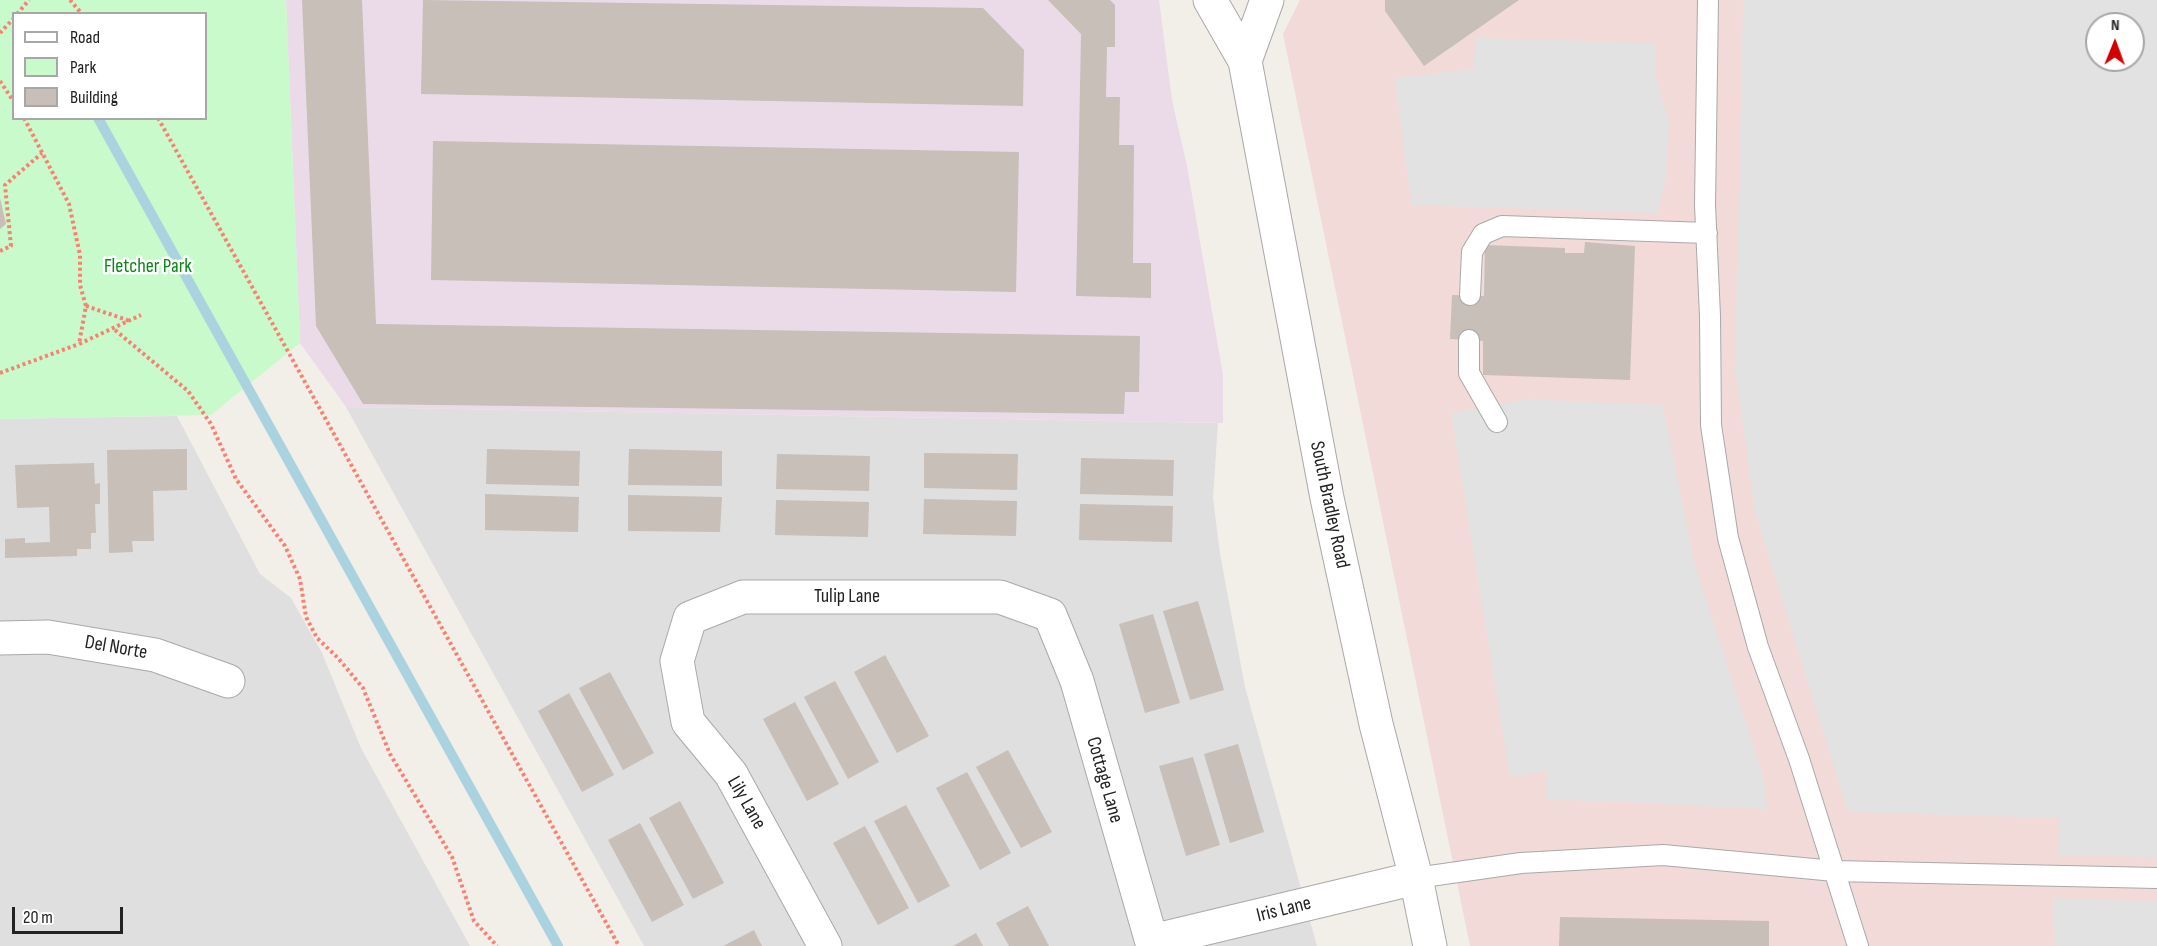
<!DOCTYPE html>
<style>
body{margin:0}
#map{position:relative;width:2157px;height:946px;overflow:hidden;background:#f2efe9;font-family:"Sofia Sans Condensed",sans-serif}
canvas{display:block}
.legend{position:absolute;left:12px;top:12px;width:195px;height:108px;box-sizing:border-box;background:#fff;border:2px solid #a7a7a7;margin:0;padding:8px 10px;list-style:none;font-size:18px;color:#222}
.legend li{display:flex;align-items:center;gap:12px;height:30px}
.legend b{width:30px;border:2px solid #a7a7a7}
.north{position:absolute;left:2085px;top:12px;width:60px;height:60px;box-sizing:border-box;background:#fff;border:2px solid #a7a7a7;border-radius:50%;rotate:1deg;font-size:16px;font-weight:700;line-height:24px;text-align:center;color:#222}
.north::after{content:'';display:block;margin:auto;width:21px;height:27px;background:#d40000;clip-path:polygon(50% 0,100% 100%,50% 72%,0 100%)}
.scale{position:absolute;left:12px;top:907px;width:111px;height:27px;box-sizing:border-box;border:3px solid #222;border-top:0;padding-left:8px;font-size:18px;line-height:21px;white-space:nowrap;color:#222;-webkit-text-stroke:4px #fff;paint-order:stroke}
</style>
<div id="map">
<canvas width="2157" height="946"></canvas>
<ul class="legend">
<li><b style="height:8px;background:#fff"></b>Road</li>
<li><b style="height:16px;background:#c8facc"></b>Park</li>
<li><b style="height:16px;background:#c7bfb8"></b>Building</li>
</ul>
<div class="north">N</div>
<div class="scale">20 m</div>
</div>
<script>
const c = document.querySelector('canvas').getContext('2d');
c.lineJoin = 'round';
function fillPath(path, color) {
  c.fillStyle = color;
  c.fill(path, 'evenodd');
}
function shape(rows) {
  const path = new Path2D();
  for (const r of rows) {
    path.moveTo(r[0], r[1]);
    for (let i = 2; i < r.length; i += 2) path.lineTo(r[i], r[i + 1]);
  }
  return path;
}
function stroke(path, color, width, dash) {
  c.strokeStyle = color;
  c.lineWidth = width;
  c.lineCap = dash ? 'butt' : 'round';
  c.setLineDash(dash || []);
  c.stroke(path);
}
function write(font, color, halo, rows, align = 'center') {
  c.font = font + ' "Sofia Sans Condensed",sans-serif';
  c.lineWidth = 5;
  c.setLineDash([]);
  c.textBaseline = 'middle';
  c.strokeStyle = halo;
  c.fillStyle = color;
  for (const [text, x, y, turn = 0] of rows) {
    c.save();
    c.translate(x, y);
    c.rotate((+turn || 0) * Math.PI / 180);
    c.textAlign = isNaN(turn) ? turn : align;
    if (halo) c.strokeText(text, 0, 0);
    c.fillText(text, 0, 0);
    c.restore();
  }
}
fillPath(shape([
 [346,407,1218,423,1213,498,1220,554,1245,687,1317,946,644,946],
 [177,416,260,574,291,598,322,653,361,748,470,946,0,946,0,419]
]), '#e0dfdf');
fillPath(shape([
 [1300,0,2157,0,2157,946,1470,946,1283,34],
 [2097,24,2133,24,2133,60,2097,60]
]), '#f2dad9');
fillPath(shape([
 [286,0,1159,0,1172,100,1187,166,1223,375,1223,423,346,407,300,343]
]), '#ebdbe8');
fillPath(shape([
 [0,0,286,0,300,343,211,415,0,419],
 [14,14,206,14,206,118,14,118]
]), '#c8facc');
fillPath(shape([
 [1743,0,2157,0,2157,857,2058,855,2060,818,1848,812,1755,512,1735,368],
 [2097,24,2133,24,2133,60,2097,60],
 [1476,38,1656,43,1655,75,1669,122,1666,178,1657,213,1411,205,1395,78,1473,69],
 [1526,399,1663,405,1694,562,1764,779,1767,809,1546,799,1547,771,1510,777,1451,413],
 [2053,898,2157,902,2157,946,2055,946]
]), '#e2e2e2');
stroke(shape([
 [98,118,558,946]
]), '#aad3df', 10);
fillPath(shape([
 [302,0,362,0,376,324,1140,336,1139,392,1125,392,1124,414,363,404,316,326],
 [423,0,983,8,1024,50,1023,106,421,94],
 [1048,0,1110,0,1115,5,1115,47,1107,47,1106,97,1120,97,1119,145,1134,145,1133,263,1151,263,1151,298,1076,296,1081,34],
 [1385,0,1519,0,1424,66,1385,11],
 [433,141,1019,152,1016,292,431,280],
 [0,198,6,224,0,229],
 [1585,242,1635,246,1630,380,1483,375,1483,341,1450,339,1452,295,1484,296,1485,245,1565,248,1565,253,1584,253],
 [187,449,187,490,153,491,154,541,132,541,133,552,109,553,107,450],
 [487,449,580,451,579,486,486,484],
 [629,449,722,451,722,486,628,485],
 [924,453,1018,454,1017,490,924,488],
 [777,454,870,456,869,491,776,489],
 [1081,458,1174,460,1173,496,1080,494],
 [94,463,95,484,100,483,100,504,95,504,96,533,91,533,91,549,77,549,77,556,5,558,5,539,25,538,25,543,50,542,49,507,17,508,15,465],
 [485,494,579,497,578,532,485,530],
 [628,495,722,497,720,532,628,531],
 [924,499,1017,501,1016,536,923,534],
 [776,500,869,502,868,537,775,535],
 [1080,504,1173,506,1172,542,1079,540],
 [1198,601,1224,690,1190,700,1163,611],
 [1153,614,1180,703,1145,713,1119,624],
 [885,655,929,736,897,753,854,672],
 [610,672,654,753,623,770,579,688],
 [835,681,879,762,848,779,804,697],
 [569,693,614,775,582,792,538,711],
 [795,702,839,784,807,801,763,719],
 [1238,744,1264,832,1230,843,1204,754],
 [1008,750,1052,832,1021,848,976,767],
 [1193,757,1220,845,1186,856,1159,766],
 [967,772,1011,853,980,870,936,788],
 [680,801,724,883,693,899,649,818],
 [906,805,950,886,918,903,874,821],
 [640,823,684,905,652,922,608,840],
 [865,826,909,908,878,925,833,843],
 [1028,906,1049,946,1009,946,996,923],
 [1560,917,1769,921,1769,946,1559,946],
 [754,930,762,946,723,946],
 [976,933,983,946,953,946]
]), '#c7bfb8');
const service = shape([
 [1708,0,1705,205,1710,316,1711,425,1728,538,1758,647,1799,759,1858,946],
 [1470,295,1472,252,1483,234,1502,226,1707,233],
 [1469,340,1469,373,1497,422],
 [1416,878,1521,863,1663,855,1835,871,2157,878]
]);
const minor = shape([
 [0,638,48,637,155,655,228,681],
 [1152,941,1416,878],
 [825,946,731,774,688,722,677,661,690,618,743,597,1000,597,1050,615,1077,681,1153,946]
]);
const tertiary = shape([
 [1210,0,1245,61,1327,498,1376,724,1416,878,1430,946],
 [1245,61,1267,0]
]);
stroke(service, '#a9a9a9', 22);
stroke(minor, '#a9a9a9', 35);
stroke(tertiary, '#a9a9a9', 35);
stroke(shape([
 [70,0,82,14],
 [17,14,29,0],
 [0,33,14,18],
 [0,81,14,102],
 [24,118,69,204,80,255,80,285,86,306,79,344,141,315],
 [158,118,619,946],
 [0,251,11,246,5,185,42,153],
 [86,306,130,321],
 [115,330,188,391,211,424,236,479,285,546,300,579,306,617,317,638,338,658,363,688,390,754,452,857,474,921,497,946],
 [0,373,79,344]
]), '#fa8072', 4, [3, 3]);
stroke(service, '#fff', 20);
stroke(minor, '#fff', 33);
stroke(tertiary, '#fff', 33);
write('20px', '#0c8416', '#fff', [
 ["Fletcher Park",148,267]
]);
write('20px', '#222', '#fff', [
 ["South Bradley Road",1329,505,78],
 ["Tulip Lane",847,597],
 ["Del Norte",116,648,10],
 ["Cottage Lane",1104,780,74],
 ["Lily Lane",746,803,60],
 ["Iris Lane",1284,910,-14]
]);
</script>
